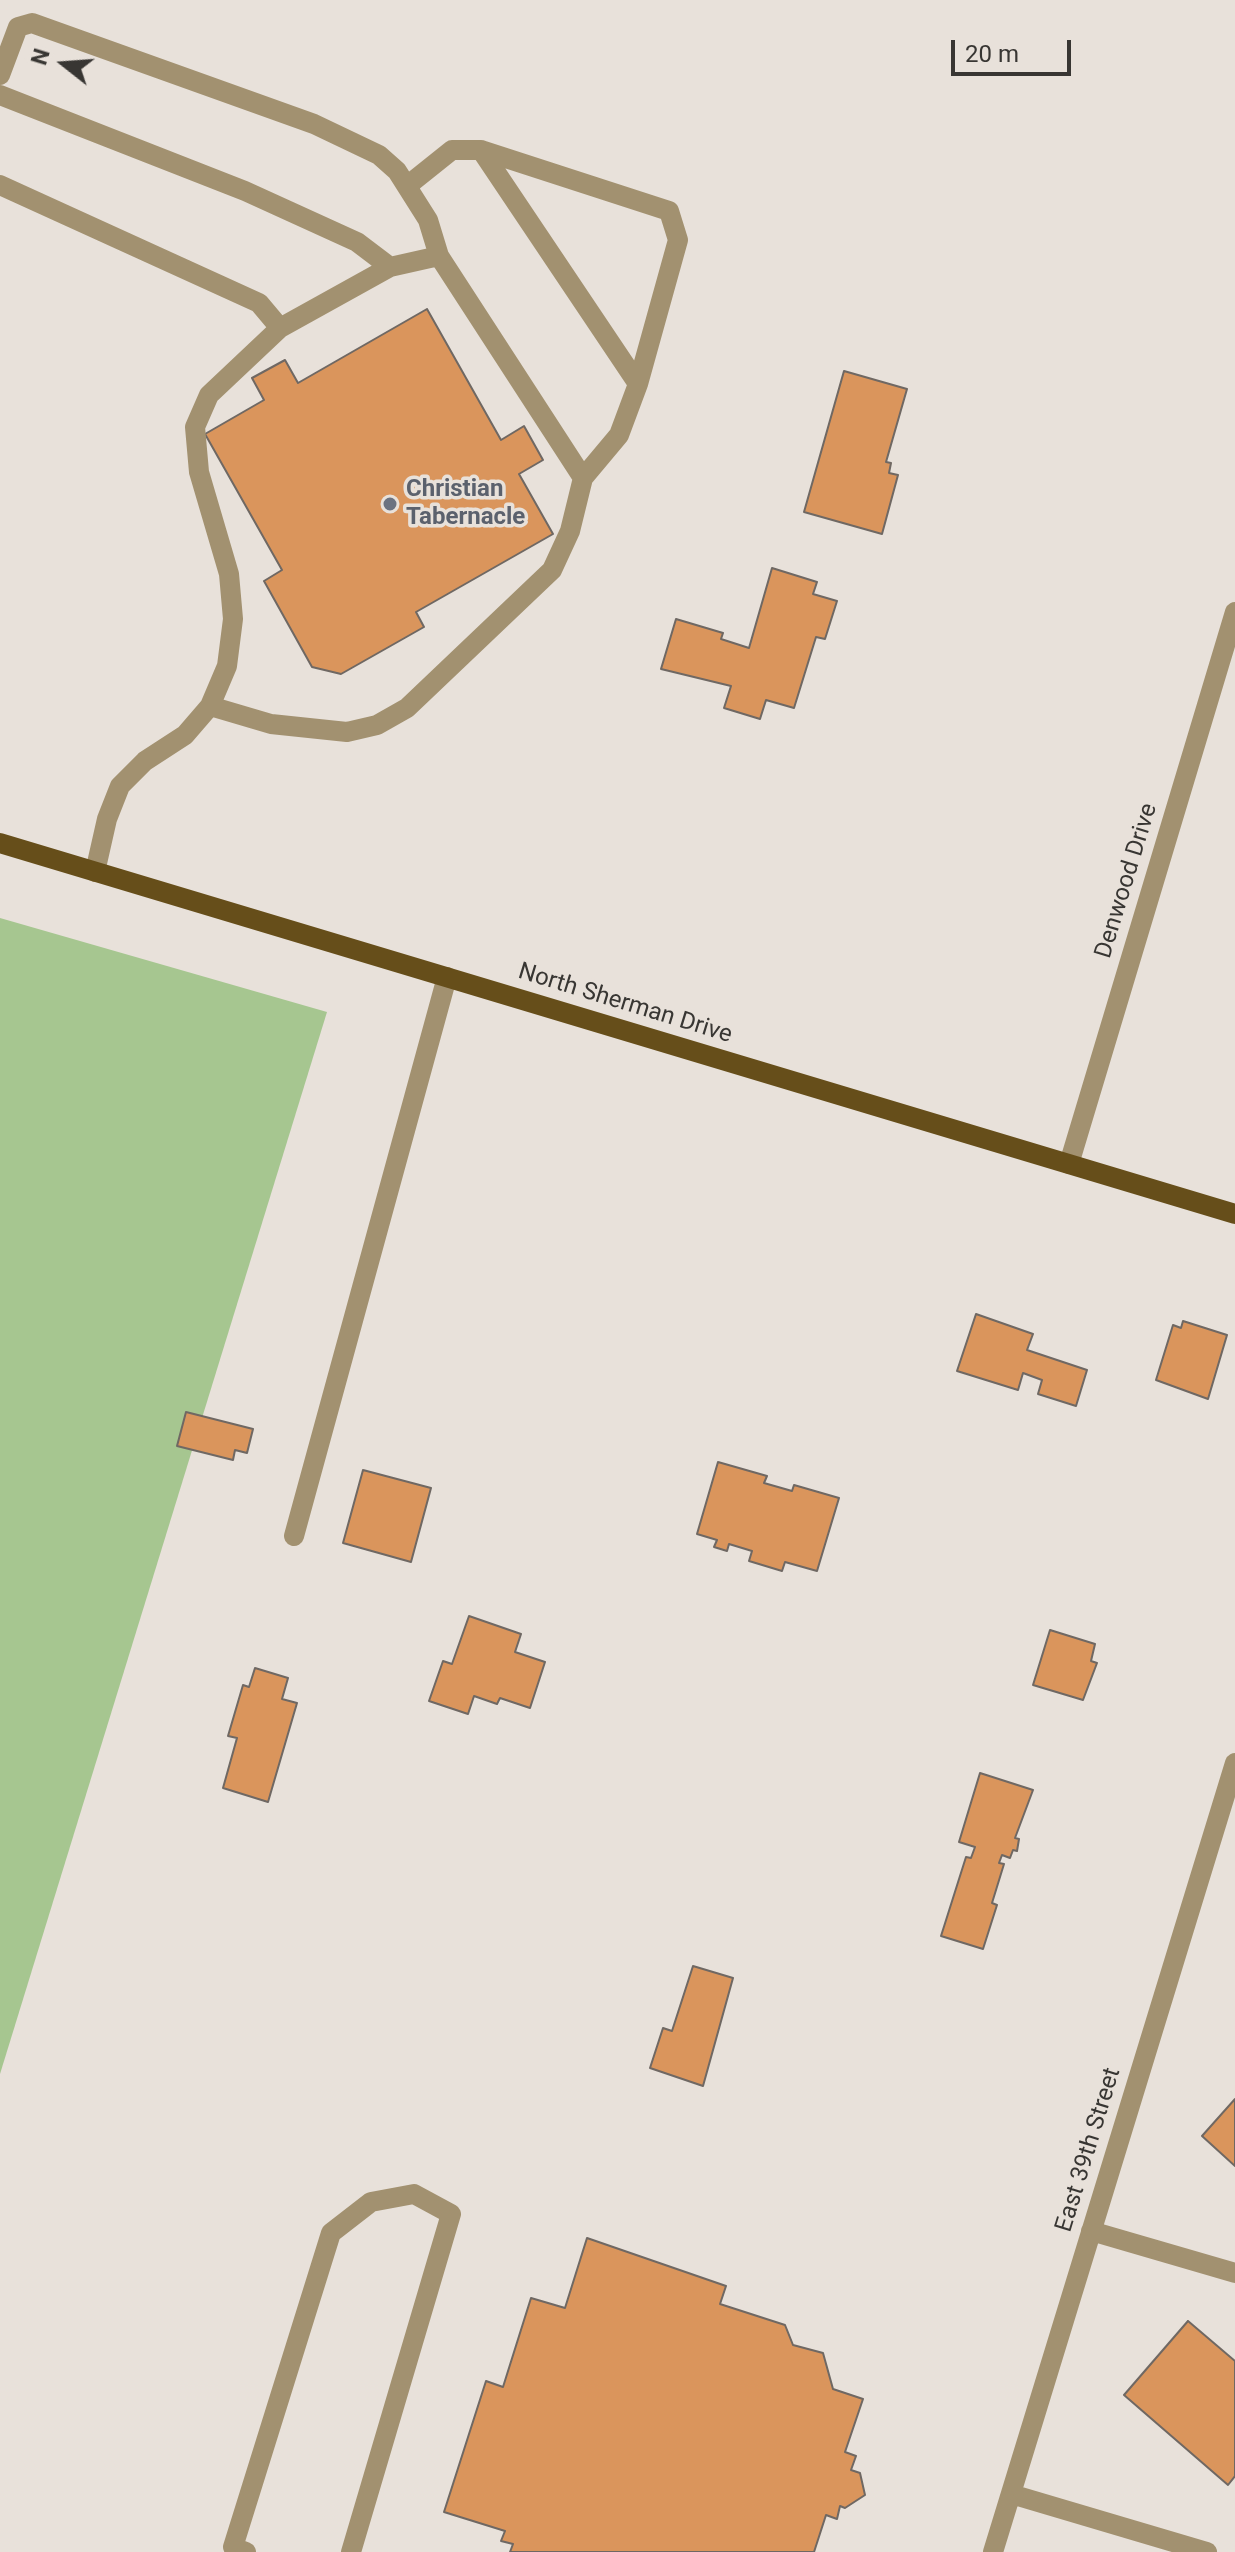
<!DOCTYPE html>
<style>
body{margin:0}
#map{position:relative;width:1235px;height:2552px;overflow:hidden;background:#e8e1da;font-family:Roboto,sans-serif}
canvas{display:block}
.north{position:absolute;left:24px;top:24px;width:80px;height:80px;-webkit-text-stroke:6px #e8e1da;paint-order:stroke;rotate:287deg;font-size:22px;font-weight:700;line-height:32px;text-align:center;color:#383633}
.north::after{content:'';display:block;margin:auto;width:28px;height:36px;background:#383633;clip-path:polygon(50% 0,100% 100%,50% 72%,0 100%)}
.scale{position:absolute;left:951px;top:40px;width:120px;height:36px;box-sizing:border-box;border:4px solid #383633;border-top:0;padding-left:10px;font-size:24px;line-height:28px;white-space:nowrap;color:#383633;-webkit-text-stroke:6px #e8e1da;paint-order:stroke}
</style>
<div id="map">
<canvas width="1235" height="2552"></canvas>
<div class="north">N</div>
<div class="scale">20 m</div>
</div>
<script>
const c = document.querySelector('canvas').getContext('2d');
c.lineJoin = 'round';
function fillPath(path, color) {
  c.fillStyle = color;
  c.fill(path, 'evenodd');
}
function shape(rows) {
  const path = new Path2D();
  for (const r of rows) {
    path.moveTo(r[0], r[1]);
    for (let i = 2; i < r.length; i += 2) path.lineTo(r[i], r[i + 1]);
  }
  return path;
}
function stroke(path, color, width, dash) {
  c.strokeStyle = color;
  c.lineWidth = width;
  c.lineCap = dash ? 'butt' : 'round';
  c.setLineDash(dash || []);
  c.stroke(path);
}
function write(font, color, halo, rows, align = 'center') {
  c.font = font + ' Roboto,sans-serif';
  c.lineWidth = 7;
  c.setLineDash([]);
  c.textBaseline = 'middle';
  c.strokeStyle = halo;
  c.fillStyle = color;
  for (const [text, x, y, turn = 0] of rows) {
    c.save();
    c.translate(x, y);
    c.rotate((+turn || 0) * Math.PI / 180);
    c.textAlign = isNaN(turn) ? turn : align;
    if (halo) c.strokeText(text, 0, 0);
    c.fillText(text, 0, 0);
    c.restore();
  }
}
fillPath(shape([
 [0,918,327,1012,0,2074]
]), '#a6c690');
const building = shape([
 [427,309,501,440,524,426,543,460,519,474,553,534,416,612,424,627,341,674,312,667,264,581,282,570,205,434,264,400,252,378,285,360,298,383,427,309],
 [844,371,907,389,886,462,891,463,889,473,898,475,882,534,804,512,844,371],
 [772,568,817,582,813,594,837,601,825,639,816,637,794,708,766,700,760,719,724,708,731,686,661,669,676,619,723,633,721,639,749,648,772,568],
 [976,1314,1033,1334,1027,1350,1087,1370,1076,1406,1038,1394,1042,1380,1023,1373,1018,1390,957,1371,976,1314],
 [1183,1321,1227,1335,1208,1399,1156,1380,1173,1325,1181,1328,1183,1321],
 [186,1412,253,1429,247,1453,235,1450,233,1460,177,1446,186,1412],
 [718,1462,767,1476,764,1483,792,1491,794,1485,839,1498,817,1571,785,1562,782,1571,749,1561,752,1551,729,1544,727,1551,714,1547,717,1540,697,1534,718,1462],
 [363,1470,431,1488,411,1562,343,1543,363,1470],
 [469,1616,521,1634,515,1652,545,1662,530,1708,500,1698,497,1704,474,1696,468,1714,429,1701,443,1661,452,1664,469,1616],
 [1050,1630,1095,1644,1091,1661,1097,1663,1083,1700,1033,1685,1050,1630],
 [255,1668,288,1678,282,1699,297,1703,268,1802,223,1788,237,1738,228,1736,243,1685,249,1687,255,1668],
 [980,1773,1033,1790,1015,1838,1019,1839,1017,1851,1013,1850,1010,1858,1002,1855,999,1863,1004,1864,992,1903,997,1905,983,1949,941,1936,966,1857,971,1858,975,1847,959,1842,980,1773],
 [693,1966,733,1978,703,2086,650,2068,663,2028,672,2031,693,1966],
 [1235,2099,1235,2166,1202,2136,1235,2099],
 [587,2238,726,2286,720,2304,785,2325,793,2345,823,2353,833,2389,863,2399,845,2452,856,2456,851,2470,860,2473,865,2495,845,2508,840,2506,837,2519,826,2515,814,2552,510,2552,513,2544,501,2541,505,2531,444,2512,486,2381,503,2387,531,2298,565,2308,587,2238],
 [1188,2321,1235,2361,1235,2476,1228,2485,1124,2395,1188,2321]
]);
fillPath(building, '#da955c');
stroke(building, '#6f6863', 2);
stroke(shape([
 [0,75,18,27,32,23,314,124,379,155,397,171,428,220,439,256],
 [0,95,245,191,357,242,390,267],
 [481,150,669,211,678,240,638,384],
 [0,185,259,303,280,328],
 [210,706,271,724,347,732,377,725,407,708,552,570,570,531,583,478],
 [95,872,107,819,120,786,145,761,185,735,210,706,227,666,233,619,229,574,199,472,195,427,209,395,280,328,390,267,439,256,583,478,619,435,638,384,481,150,452,150,407,186],
 [1069,1164,1235,612],
 [294,1536,447,977],
 [1091,2231,1235,2273],
 [1011,2494,1207,2552],
 [246,2552,233,2547,331,2233,371,2202,414,2194,451,2214,351,2552],
 [993,2552,1235,1763]
]), '#a29170', 20);
stroke(shape([
 [0,843,1235,1214]
]), '#664e1a', 20);
for (const [x, y, r, color] of [
 [390,504,8,"#6b7280"]
]) {
  const dot = new Path2D();
  dot.arc(x, y, r, 0, 2 * Math.PI);
  c.fillStyle = color;
  c.fill(dot);
  stroke(dot, '#e8e1da', 3);
}
write('bold 24px', '#5b616d', '#e8e1da', [
 ["Christian",406,490],
 ["Tabernacle",406,518]
], 'left');
write('24px', '#383633', '#e8e1da', [
 ["Denwood Drive",1127,881,-73],
 ["North Sherman Drive",625,1004,17],
 ["East 39th Street",1089,2150,-73]
]);
</script>
